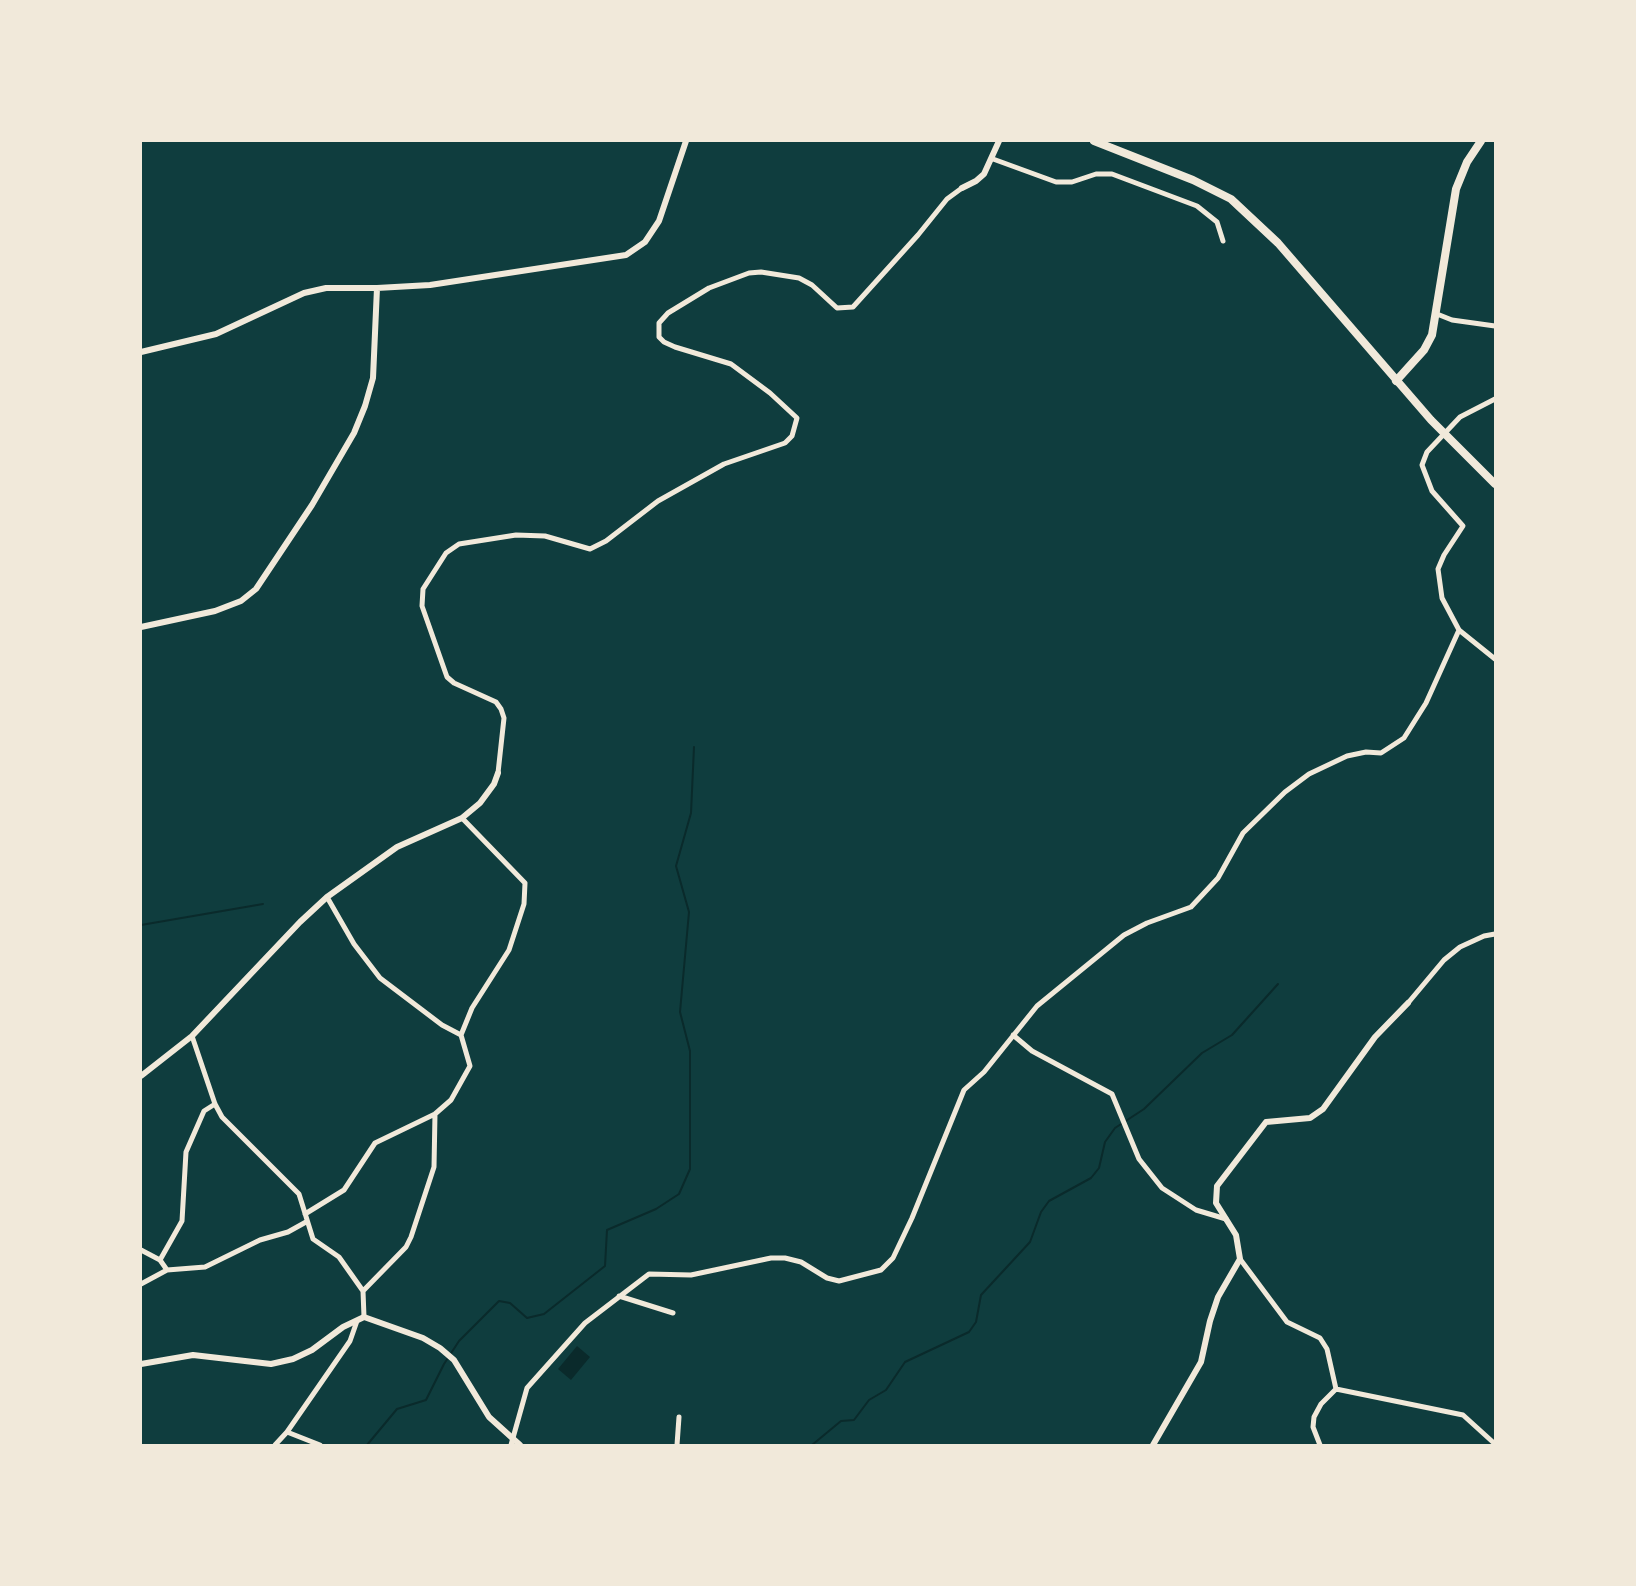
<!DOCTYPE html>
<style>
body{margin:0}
#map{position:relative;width:1636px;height:1586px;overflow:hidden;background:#0f3d3e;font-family:Helvetica,sans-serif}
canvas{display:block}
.frame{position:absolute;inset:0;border:142px solid #f1e9da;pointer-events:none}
</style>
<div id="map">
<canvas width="1636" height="1586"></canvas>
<div class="frame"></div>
</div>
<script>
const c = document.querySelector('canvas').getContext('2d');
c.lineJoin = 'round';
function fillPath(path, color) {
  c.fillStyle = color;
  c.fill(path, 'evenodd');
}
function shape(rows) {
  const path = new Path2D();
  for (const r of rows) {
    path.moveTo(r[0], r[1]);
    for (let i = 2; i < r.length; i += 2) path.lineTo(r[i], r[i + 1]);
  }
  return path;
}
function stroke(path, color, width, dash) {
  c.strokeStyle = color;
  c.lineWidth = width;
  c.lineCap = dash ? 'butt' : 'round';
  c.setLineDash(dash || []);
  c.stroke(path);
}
fillPath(shape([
 [577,1346,590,1357,571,1380,558,1369]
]), '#0a2a2b');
stroke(shape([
 [141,925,263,904],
 [367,1445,397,1409,426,1400,444,1364,459,1341,499,1301,510,1303,527,1318,544,1314,605,1266,607,1230,656,1209,679,1194,690,1169,690,1051,680,1012,689,912,676,866,691,813,694,747],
 [812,1445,841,1421,854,1420,869,1400,886,1390,905,1362,969,1332,976,1322,981,1295,1030,1242,1041,1212,1049,1201,1091,1178,1099,1168,1105,1142,1115,1128,1144,1109,1202,1053,1232,1035,1278,984]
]), '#0a2a2b', 2);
stroke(shape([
 [993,159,1056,182,1072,182,1096,174,1112,174,1197,206,1217,222,1223,241],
 [1437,314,1452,320,1495,326],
 [1495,399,1460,417,1427,452,1422,465,1432,491,1463,526,1444,555,1438,569,1442,598,1459,630,1495,659],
 [498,773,504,718,501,709,496,702,454,683,447,677,422,606,423,589,446,553,459,544,516,535,545,536,590,549,606,541,658,501,724,464,785,443,792,436,797,418,770,393,731,364,675,347,664,342,659,337,659,323,668,313,709,288,749,273,761,272,799,278,812,285,837,308,853,307,918,235,947,199,962,188],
 [327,897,354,944,380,978,442,1025,461,1035],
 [1408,1003,1444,960,1460,947,1484,936,1495,934],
 [1013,1035,1032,1051,1112,1094,1139,1159,1162,1188,1196,1210,1226,1219],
 [192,1036,215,1104,222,1117,299,1194,313,1239,339,1257,363,1291,364,1317],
 [305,1214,344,1190,375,1143,435,1114],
 [141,1250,160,1260,167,1270],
 [1240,1259,1287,1322,1320,1338,1327,1349,1336,1389],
 [160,1260,182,1221,186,1152,204,1111,215,1104],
 [141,1284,167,1270,205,1267,260,1240,288,1232,306,1222],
 [363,1291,406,1247,411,1237,434,1167,435,1114,451,1100,470,1066,461,1035,472,1008,509,950,524,904,525,883,462,818],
 [619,1296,673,1313],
 [287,1432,320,1445],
 [275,1445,287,1432,350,1341,357,1321],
 [511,1445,527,1388,585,1323,649,1274,691,1275,771,1258,785,1258,801,1262,827,1278,839,1281,881,1270,893,1258,912,1218,964,1090,984,1072,1037,1006,1124,935,1147,923,1191,907,1218,878,1243,833,1285,792,1309,774,1347,756,1366,752,1381,753,1404,738,1426,703,1459,630],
 [677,1445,679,1417],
 [1320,1445,1313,1427,1314,1417,1321,1404,1336,1389,1463,1415,1495,1444]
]), '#f1e9da', 5);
stroke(shape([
 [962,188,976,181,984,174,999,141],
 [141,352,216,334,304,293,326,288,377,288,430,285,626,255,645,242,659,221,686,141],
 [141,627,215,611,241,601,256,589,312,505,354,433,365,406,373,378,377,288],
 [141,1076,192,1036,300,922,327,897,397,847,462,818,480,803,494,784,498,773],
 [141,1364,193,1355,271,1364,293,1359,312,1350,343,1327,364,1317,423,1338,440,1348,454,1360,489,1417,520,1445],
 [1153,1445,1201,1362,1210,1321,1218,1297,1240,1259,1236,1235,1216,1203,1217,1186,1266,1122,1310,1118,1323,1109,1375,1037,1408,1003]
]), '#f1e9da', 6);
stroke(shape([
 [1396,381,1424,350,1432,335,1456,189,1467,162,1481,141]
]), '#f1e9da', 8);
stroke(shape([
 [1094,141,1193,180,1231,199,1278,243,1431,420,1495,484]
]), '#f1e9da', 8);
</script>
